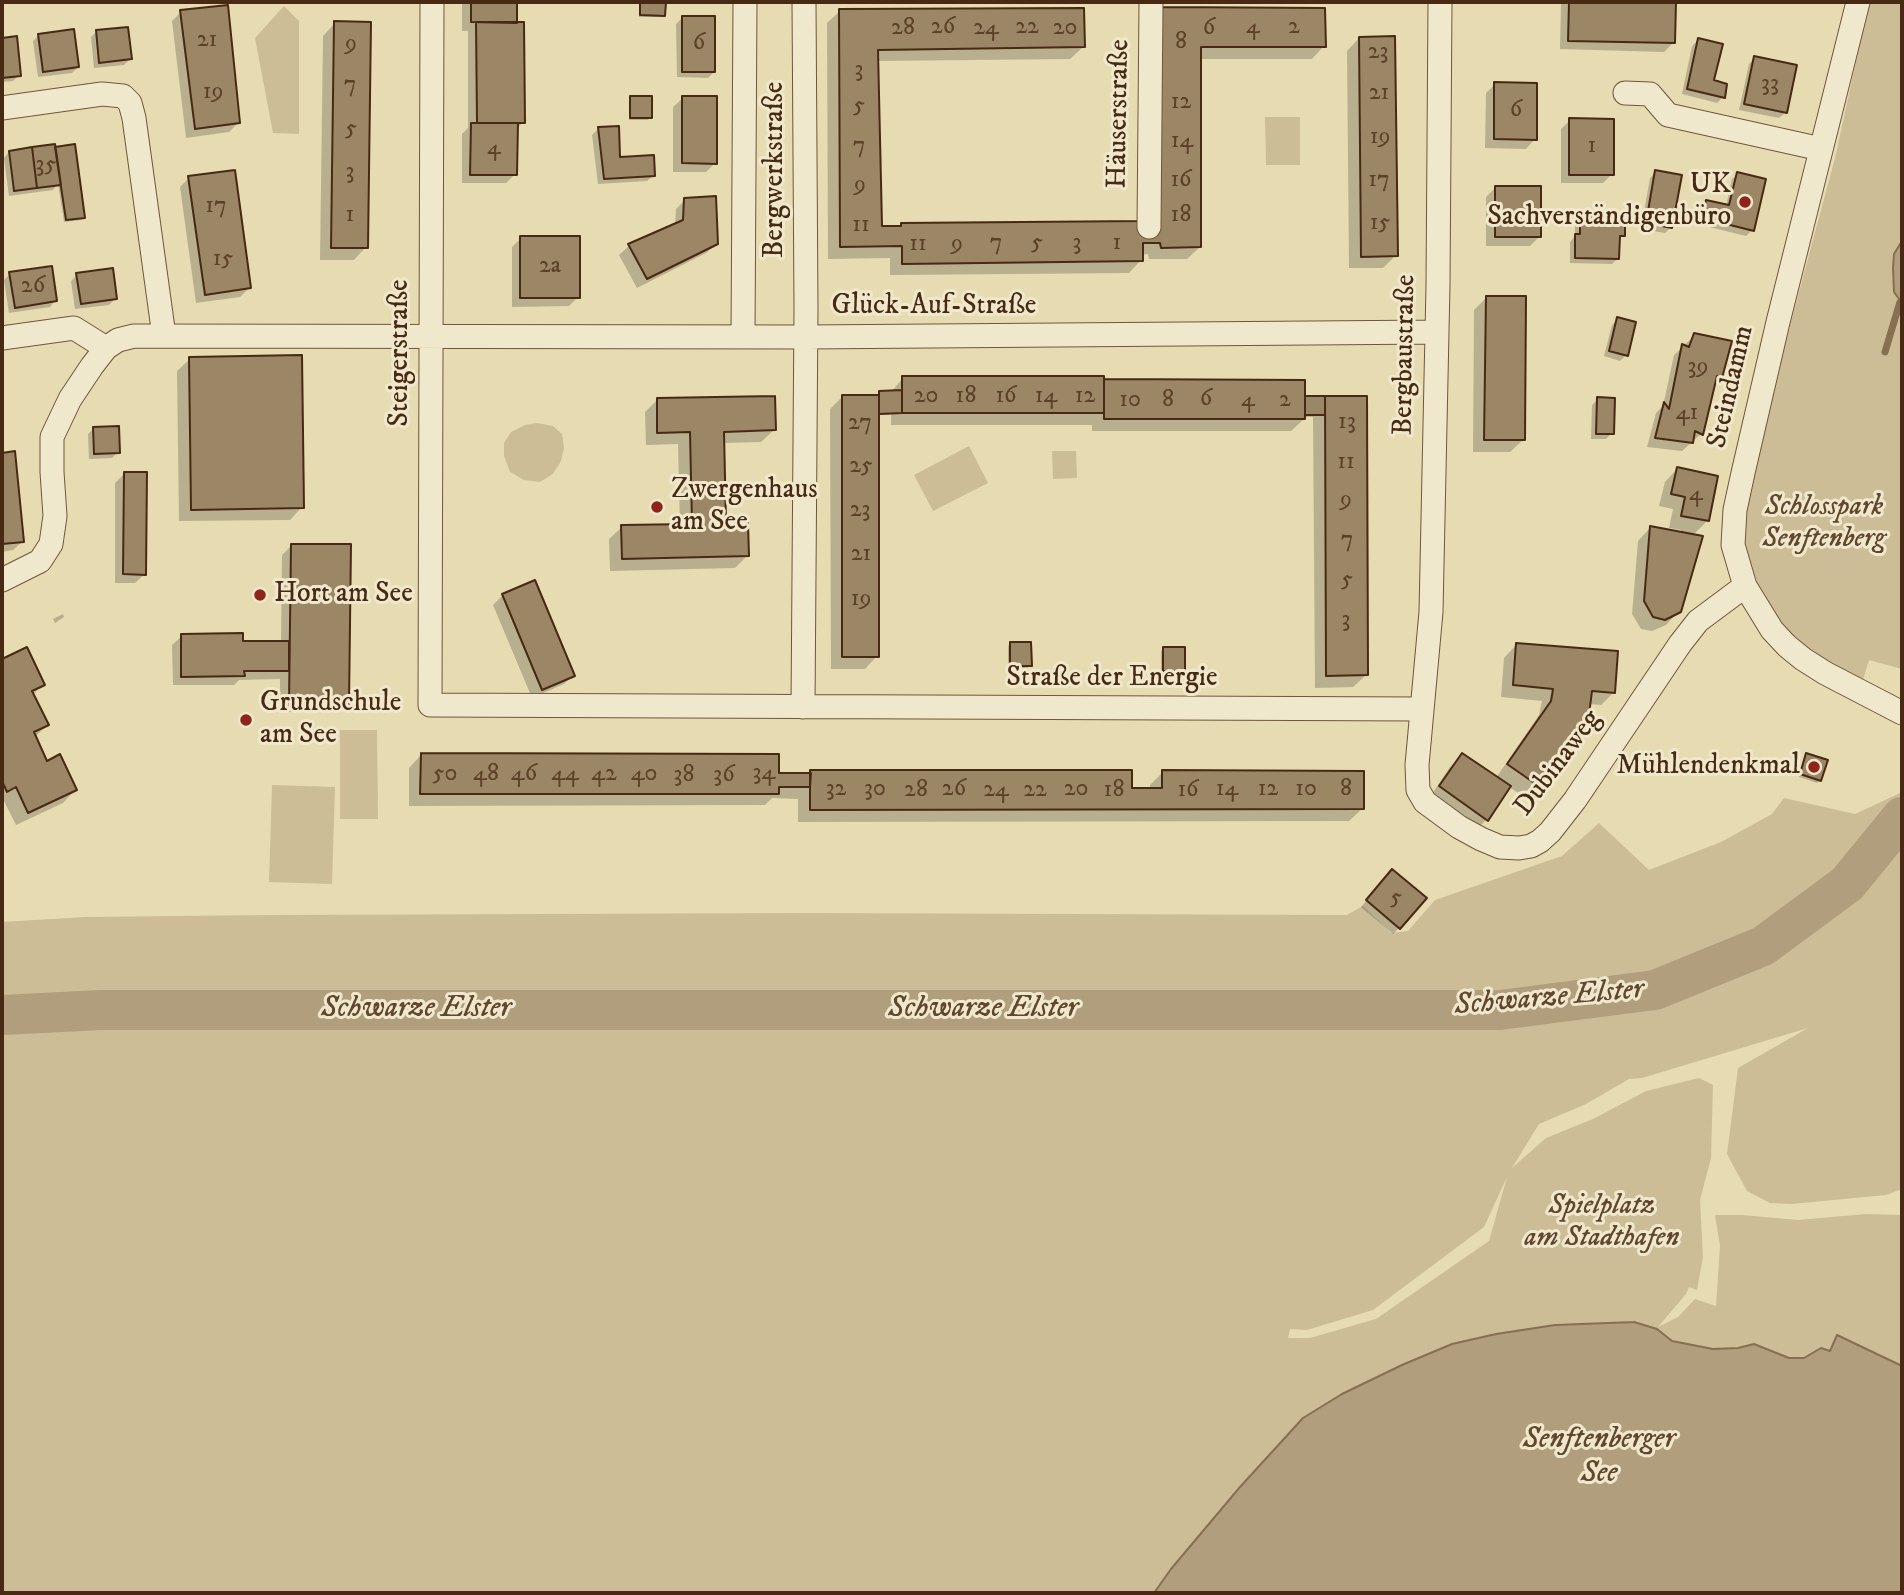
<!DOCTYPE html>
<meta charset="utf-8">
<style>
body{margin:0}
#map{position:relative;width:1904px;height:1595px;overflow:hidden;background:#e7dbb2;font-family:"IM FELL DW Pica",serif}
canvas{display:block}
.frame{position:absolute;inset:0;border:4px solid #482913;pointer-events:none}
</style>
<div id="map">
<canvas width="1904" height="1595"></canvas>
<div class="frame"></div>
</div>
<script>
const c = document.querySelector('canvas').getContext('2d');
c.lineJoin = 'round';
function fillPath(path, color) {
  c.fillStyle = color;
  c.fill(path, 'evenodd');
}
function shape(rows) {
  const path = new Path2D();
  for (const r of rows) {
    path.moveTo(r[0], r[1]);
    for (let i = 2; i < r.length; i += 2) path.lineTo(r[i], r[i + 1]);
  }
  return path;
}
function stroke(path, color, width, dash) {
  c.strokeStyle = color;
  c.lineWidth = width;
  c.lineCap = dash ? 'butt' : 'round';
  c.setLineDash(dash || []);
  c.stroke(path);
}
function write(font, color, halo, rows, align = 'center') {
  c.font = font + ' "IM FELL DW Pica",serif';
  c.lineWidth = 6;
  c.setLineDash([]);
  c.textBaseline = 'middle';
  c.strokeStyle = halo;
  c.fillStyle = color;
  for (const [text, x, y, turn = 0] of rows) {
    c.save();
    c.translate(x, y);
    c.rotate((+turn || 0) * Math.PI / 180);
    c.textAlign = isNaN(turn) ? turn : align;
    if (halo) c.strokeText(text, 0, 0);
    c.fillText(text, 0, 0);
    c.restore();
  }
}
fillPath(shape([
 [1869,2,1902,2,1902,669,1869,660,1862,683,1813,657,1786,632,1754,581,1745,549,1744,528,1748,503,1781,359,1835,158],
 [284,6,299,21,299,134,273,133,255,38],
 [1265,117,1300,117,1300,165,1266,165],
 [537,423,553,426,562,434,564,448,561,461,553,474,540,482,524,480,510,472,504,456,504,443,511,432,525,425],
 [969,446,988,483,933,511,914,475],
 [1052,451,1076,451,1077,478,1053,479],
 [340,730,377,730,378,819,340,819],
 [272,785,335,787,332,884,269,882],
 [1902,790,1902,1189,1886,1195,1791,1204,1770,1203,1747,1191,1727,1154,1738,1068,1808,1028,1642,1078,1629,1079,1586,1104,1539,1124,1512,1168,1546,1138,1593,1119,1646,1091,1699,1078,1713,1085,1711,1158,1700,1200,1703,1257,1697,1290,1689,1287,1686,1294,1658,1327,1678,1317,1695,1299,1716,1306,1720,1246,1715,1215,1742,1215,1798,1220,1866,1214,1902,1215,1902,1366,1837,1335,1830,1351,1821,1348,1804,1358,1789,1358,1754,1344,1738,1348,1713,1349,1672,1341,1657,1329,1634,1322,1555,1325,1496,1334,1452,1344,1240,1487,1171,1569,1154,1593,2,1593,2,922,85,917,273,915,806,913,1347,915,1363,906,1391,933,1408,931,1435,900,1562,856,1599,823,1649,870,1721,842,1772,814,1784,798,1855,814,1900,793],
 [1507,1177,1489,1241,1376,1319,1310,1338,1288,1338,1290,1329,1307,1330,1373,1310,1484,1227]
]), '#ccbd97');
const water = shape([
 [1902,241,1902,303,1894,292,1893,268,1894,254,1902,241],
 [1634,1322,1657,1329,1672,1341,1713,1349,1738,1348,1754,1344,1789,1358,1804,1358,1821,1348,1830,1351,1837,1335,1902,1366,1902,1593,1154,1593,1171,1569,1240,1487,1303,1418,1342,1394,1402,1365,1452,1344,1496,1334,1555,1325,1634,1322]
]);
fillPath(water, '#b19e7c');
stroke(water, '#876f52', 2);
fillPath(shape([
 [462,2,515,2,515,25,523,122,516,130,515,174,506,183,462,183,462,134,468,128,468,31,462,31],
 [639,2,664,2,664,15,661,17,639,17],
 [1561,2,1674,2,1673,43,1664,52,1560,49],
 [1163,9,1324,46,1312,59,1200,59,1200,247,1187,259,1149,259,1148,254,1141,255,1141,260,1129,273,890,275,890,258,828,259,827,23,840,11,1083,47,1070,59,877,61,880,228,899,228,902,225,1141,223],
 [181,12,239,122,229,132,186,138,172,21],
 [682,18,714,72,708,78,677,77,676,24],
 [335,23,366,247,354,260,320,260,323,36],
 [97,31,130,59,124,65,94,68,91,37],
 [39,35,78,67,72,73,38,77,33,41],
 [15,38,19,75,13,81,2,82,2,39],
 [1359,38,1396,255,1383,268,1349,268,1347,51],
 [1698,40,1712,82,1723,97,1717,103,1682,94,1692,46],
 [1755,58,1785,113,1779,118,1739,110,1749,64],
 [1495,84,1535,139,1526,149,1485,148,1486,93],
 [631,98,650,118,648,120,629,120,629,101],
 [683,98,715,163,706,172,673,172,673,107],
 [1570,120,1612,174,1603,183,1561,183,1561,129],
 [598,129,619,159,653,176,647,181,598,184,592,135],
 [54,146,83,217,81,220,64,222,58,184,53,190,9,196,4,158,9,152],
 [1656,172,1671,227,1665,233,1641,229,1650,178],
 [1738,174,1752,230,1746,236,1697,224,1701,207,1707,202,1726,206,1732,179],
 [189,178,249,288,240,297,196,303,180,187],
 [1495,188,1539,237,1530,246,1486,246,1486,197],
 [685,200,716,244,706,253,637,288,619,255,629,246,675,226,676,209],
 [1581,218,1623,235,1618,240,1618,258,1612,264,1570,263,1570,242,1575,236,1575,224],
 [521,238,578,297,569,306,512,307,512,247],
 [10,274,55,301,50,307,9,313,4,280],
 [77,275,115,299,109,305,75,309,71,281],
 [1487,297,1523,440,1510,452,1473,452,1474,310],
 [1618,319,1626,355,1620,361,1604,356,1612,325],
 [1695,335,1721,377,1713,385,1701,434,1682,451,1647,447,1656,413,1663,406,1674,355],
 [190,359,302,507,290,520,179,521,177,371],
 [903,378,1102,381,1325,398,1366,675,1353,687,1315,688,1313,417,1304,417,1304,419,1291,431,1092,431,1092,425,891,425,891,415,877,415,877,656,865,669,831,669,830,409,843,396,878,396,880,392,891,392],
 [1598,399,1612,433,1606,439,1591,439,1592,405],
 [657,400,774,430,761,442,723,443,724,525,747,556,735,568,610,571,609,539,622,527,680,526,678,444,646,445,645,412],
 [94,428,118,452,112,458,89,459,88,434],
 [14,453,23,541,13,550,2,552,2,454],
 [1677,469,1707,521,1692,536,1679,611,1666,625,1652,631,1641,629,1632,614,1638,541,1650,528,1680,533,1681,530,1669,528,1673,509,1659,506,1665,482],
 [124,474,145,574,135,583,115,583,115,483],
 [291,546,347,703,338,712,280,712,280,679,239,680,234,685,173,685,172,645,182,636,241,643,281,643,282,555],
 [503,595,573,675,564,684,532,698,493,605],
 [63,614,64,617,55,623,53,619],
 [1010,644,1030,666,1027,668,1008,668,1008,646],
 [1516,645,1614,692,1601,705,1589,704,1538,785,1526,798,1509,787,1487,819,1474,832,1428,800,1450,767,1462,755,1496,778,1539,715,1542,701,1501,697,1504,658],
 [27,649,43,684,33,695,47,725,34,738,46,763,75,790,63,803,16,825,3,799,2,799,2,661],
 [1164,649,1183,671,1180,673,1161,673,1161,651],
 [421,755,777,775,1130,790,1150,790,1150,785,1163,772,1362,809,1349,821,798,822,798,799,772,798,765,805,409,806,409,768],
 [1807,755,1820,780,1817,783,1799,777,1804,758],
 [1387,877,1399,928,1393,934,1361,907]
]), '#0003');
stroke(shape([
 [1885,352,1900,302]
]), '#876f52', 7);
stroke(shape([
 [2,1015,101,1010,1500,1010,1655,990,1763,946,1847,884,1902,817]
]), '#b19e7c', 40);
const building = shape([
 [471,2,517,2,517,23,471,22,471,2],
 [640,2,666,2,665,16,640,15,640,2],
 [1569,2,1676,2,1675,43,1568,41,1569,2],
 [228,5,240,123,195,129,180,10,228,5],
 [1162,7,1325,8,1326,47,1201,47,1201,247,1161,248,1160,243,1143,243,1143,261,902,264,902,246,840,247,839,9,1084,8,1085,47,878,50,882,226,901,226,901,223,1142,221,1162,7],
 [682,16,715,16,715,72,682,72,682,16],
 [334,21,371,22,368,248,331,248,334,21],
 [476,22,524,22,525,123,477,123,476,22],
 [128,27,132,59,99,63,96,30,128,27],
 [74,29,79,67,43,72,38,34,74,29],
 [17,36,21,76,2,78,2,38,17,36],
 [1395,36,1398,256,1361,257,1359,37,1395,36],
 [1698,38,1723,44,1714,80,1727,84,1725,98,1687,89,1698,38],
 [1754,56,1797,65,1787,113,1744,104,1754,56],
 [1494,82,1537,83,1537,140,1494,139,1494,82],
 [630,96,652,96,652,118,630,118,630,96],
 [682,96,717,96,717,164,682,163,682,96],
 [1569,118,1614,119,1614,175,1569,175,1569,118],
 [471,123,518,123,517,175,470,175,471,123],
 [619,126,620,157,654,155,655,176,604,179,598,127,619,126],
 [55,144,61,185,37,188,32,147,55,144],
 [75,144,85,218,66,220,55,147,75,144],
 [32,147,37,188,14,191,9,151,32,147],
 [235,170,251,288,205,295,188,176,235,170],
 [1655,170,1682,175,1672,228,1646,223,1655,170],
 [1737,172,1766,179,1754,231,1702,218,1706,200,1729,205,1737,172],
 [1495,186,1541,186,1541,237,1495,237,1495,186],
 [716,196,718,244,647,279,628,244,683,220,684,198,716,196],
 [1580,216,1625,217,1625,236,1620,236,1619,259,1575,258,1575,234,1580,234,1580,216],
 [520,236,580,236,580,298,520,298,520,236],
 [52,266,57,301,15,308,9,272,52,266],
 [113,268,117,299,81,304,76,273,113,268],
 [1486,296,1526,296,1525,440,1484,440,1486,296],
 [1617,317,1636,322,1628,356,1609,351,1617,317],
 [1694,333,1732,341,1722,378,1717,376,1703,435,1695,431,1693,443,1655,438,1664,402,1669,409,1682,344,1689,347,1694,333],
 [302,355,304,508,191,510,189,357,302,355],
 [902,376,1104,376,1104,413,902,413,902,376],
 [1104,379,1305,380,1305,419,1104,419,1104,379],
 [902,390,902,413,879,414,879,391,902,390],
 [842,395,879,395,879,657,842,657,842,395],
 [775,396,776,430,724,432,726,523,748,523,749,556,622,559,621,525,692,524,690,432,657,433,657,398,775,396],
 [1305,396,1325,396,1325,415,1305,415,1305,396],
 [1325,396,1367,396,1368,675,1326,676,1325,396],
 [1597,397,1615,398,1614,434,1596,434,1597,397],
 [119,426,120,453,94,454,93,427,119,426],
 [15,451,24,542,2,544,2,453,15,451],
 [1677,467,1718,476,1709,521,1681,516,1685,497,1671,494,1677,467],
 [124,472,147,472,146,575,123,574,124,472],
 [1650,526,1703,536,1681,612,1665,620,1653,617,1644,601,1650,526],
 [291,544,351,544,349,704,289,703,291,544],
 [535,580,575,676,542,690,502,594,535,580],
 [243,633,243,641,289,641,289,671,244,671,245,676,181,677,181,634,243,633],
 [1010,642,1031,642,1032,666,1010,666,1010,642],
 [1516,643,1618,651,1615,693,1592,691,1589,715,1540,787,1507,764,1551,701,1553,689,1513,685,1516,643],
 [27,647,45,685,32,691,49,725,34,732,47,761,60,754,77,790,28,813,16,787,7,792,2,781,2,659,27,647],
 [1163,647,1185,647,1185,671,1163,671,1163,647],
 [421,753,779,754,779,773,811,773,810,787,779,787,779,794,420,794,421,753],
 [1462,753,1511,786,1488,821,1439,786,1462,753],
 [1806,753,1828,760,1821,781,1800,774,1806,753],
 [810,770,1132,770,1132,788,1162,788,1162,770,1364,771,1364,809,810,810,810,770],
 [1392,869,1427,898,1400,929,1366,900,1392,869]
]);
fillPath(building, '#9b8666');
stroke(building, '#482913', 2);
const minor = shape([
 [432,2,430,705,1421,709],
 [1440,2,1438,285,1431,612,1417,765,1418,790,1425,802,1459,827,1481,839,1500,847,1519,848,1531,846,1540,841,1550,832,1575,800,1680,644,1698,621,1745,586],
 [1858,2,1778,322,1743,473,1735,510,1733,545,1745,586,1772,630,1787,646,1803,659,1825,673,1902,713],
 [1625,93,1650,94,1668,115,1821,149],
 [2,108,102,94,123,96,130,103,134,118,164,336],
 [1149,227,1151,2],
 [743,336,745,2],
 [2,338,74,328,106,348],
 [2,580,40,561,51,544,55,516,52,472,52,437,70,399,92,366,106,348,118,340,134,336,806,337,1437,332],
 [803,707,806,308,804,2]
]);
stroke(minor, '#70563b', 25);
stroke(minor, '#efe8cd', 23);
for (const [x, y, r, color] of [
 [1745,202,7,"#8f2418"],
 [657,507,7,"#8f2418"],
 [260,595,7,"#8f2418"],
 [246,720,7,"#8f2418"],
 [1814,767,7,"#8f2418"]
]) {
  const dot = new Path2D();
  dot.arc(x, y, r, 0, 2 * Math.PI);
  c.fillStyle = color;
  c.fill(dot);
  stroke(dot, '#efe8cd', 2.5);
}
write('24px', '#5d4028', null, [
 ["26",943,28],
 ["22",1027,28],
 ["4",1253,28],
 ["2",1294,28],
 ["28",903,29],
 ["24",986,29],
 ["20",1065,29],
 ["6",1209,29],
 ["21",207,41],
 ["8",1181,43],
 ["6",699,44],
 ["9",351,45],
 ["23",1378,53],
 ["3",859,71],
 ["33",1770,85],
 ["7",350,86],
 ["19",213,93],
 ["21",1379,94],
 ["12",1181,103],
 ["5",859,107],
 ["6",1516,111],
 ["5",351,130],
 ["19",1380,138],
 ["14",1182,142],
 ["7",859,147],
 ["1",1592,147],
 ["4",494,149],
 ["35",46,166],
 ["3",350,173],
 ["16",1181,181],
 ["17",1379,181],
 ["9",860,186],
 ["17",216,207],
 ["1",350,216],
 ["18",1181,216],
 ["15",1380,224],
 ["11",861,226],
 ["7",996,244],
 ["5",1037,244],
 ["3",1077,244],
 ["1",1117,244],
 ["11",918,245],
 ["9",957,245],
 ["15",223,260],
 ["2a",550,267],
 ["26",33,287],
 ["39",1698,368],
 ["20",926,397],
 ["18",966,397],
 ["16",1006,397],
 ["14",1046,397],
 ["12",1085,397],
 ["6",1206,400],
 ["10",1130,401],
 ["8",1168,401],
 ["4",1248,401],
 ["2",1285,401],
 ["41",1687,414],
 ["13",1347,423],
 ["27",860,424],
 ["11",1346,463],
 ["25",861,467],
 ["4",1696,495],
 ["9",1346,501],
 ["23",860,511],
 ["7",1347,541],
 ["21",861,555],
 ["5",1347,581],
 ["19",861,600],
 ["3",1346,621],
 ["34",764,774],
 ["50",445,775],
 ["48",486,775],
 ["46",524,775],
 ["44",565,775],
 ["42",604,775],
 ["40",644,775],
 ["38",684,776],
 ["36",724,776],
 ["32",836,790],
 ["30",875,790],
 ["26",954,790],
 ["20",1076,790],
 ["14",1227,790],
 ["12",1268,790],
 ["10",1306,790],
 ["8",1346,790],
 ["28",916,791],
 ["24",996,791],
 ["22",1035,791],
 ["18",1114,791],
 ["16",1188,791],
 ["5",1396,899]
]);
write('28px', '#482913', '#efe8cd', [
 ["Häuserstraße",1120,114,-89],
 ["Bergwerkstraße",776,170,-90],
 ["Glück-Auf-Straße",934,307],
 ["Steigerstraße",401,353,-90],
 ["Bergbaustraße",1406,355,-89],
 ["Steindamm",1732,387,-77],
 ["Straße der Energie",1112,679],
 ["Dubinaweg",1559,764,-53]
]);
write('28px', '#482913', '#efe8cd', [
 ["UK",1731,186,"right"],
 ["Sachverständigenbüro",1731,218,"right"],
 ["Zwergenhaus",671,491],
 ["am See",671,523],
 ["Hort am See",274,595],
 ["Grundschule",260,704],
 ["am See",260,736],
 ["Mühlendenkmal",1800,767,"right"]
], 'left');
write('italic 28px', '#62472d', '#efe8cd', [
 ["Schlosspark",1824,508],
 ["Senftenberg",1824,540],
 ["Spielplatz",1602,1207],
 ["am Stadthafen",1602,1239]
]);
write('italic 30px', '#62462d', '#efe8cd', [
 ["Schwarze Elster",1549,999,-5],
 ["Schwarze Elster",416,1010],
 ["Schwarze Elster",983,1010],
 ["Senftenberger",1599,1441],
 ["See",1599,1475]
]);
</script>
